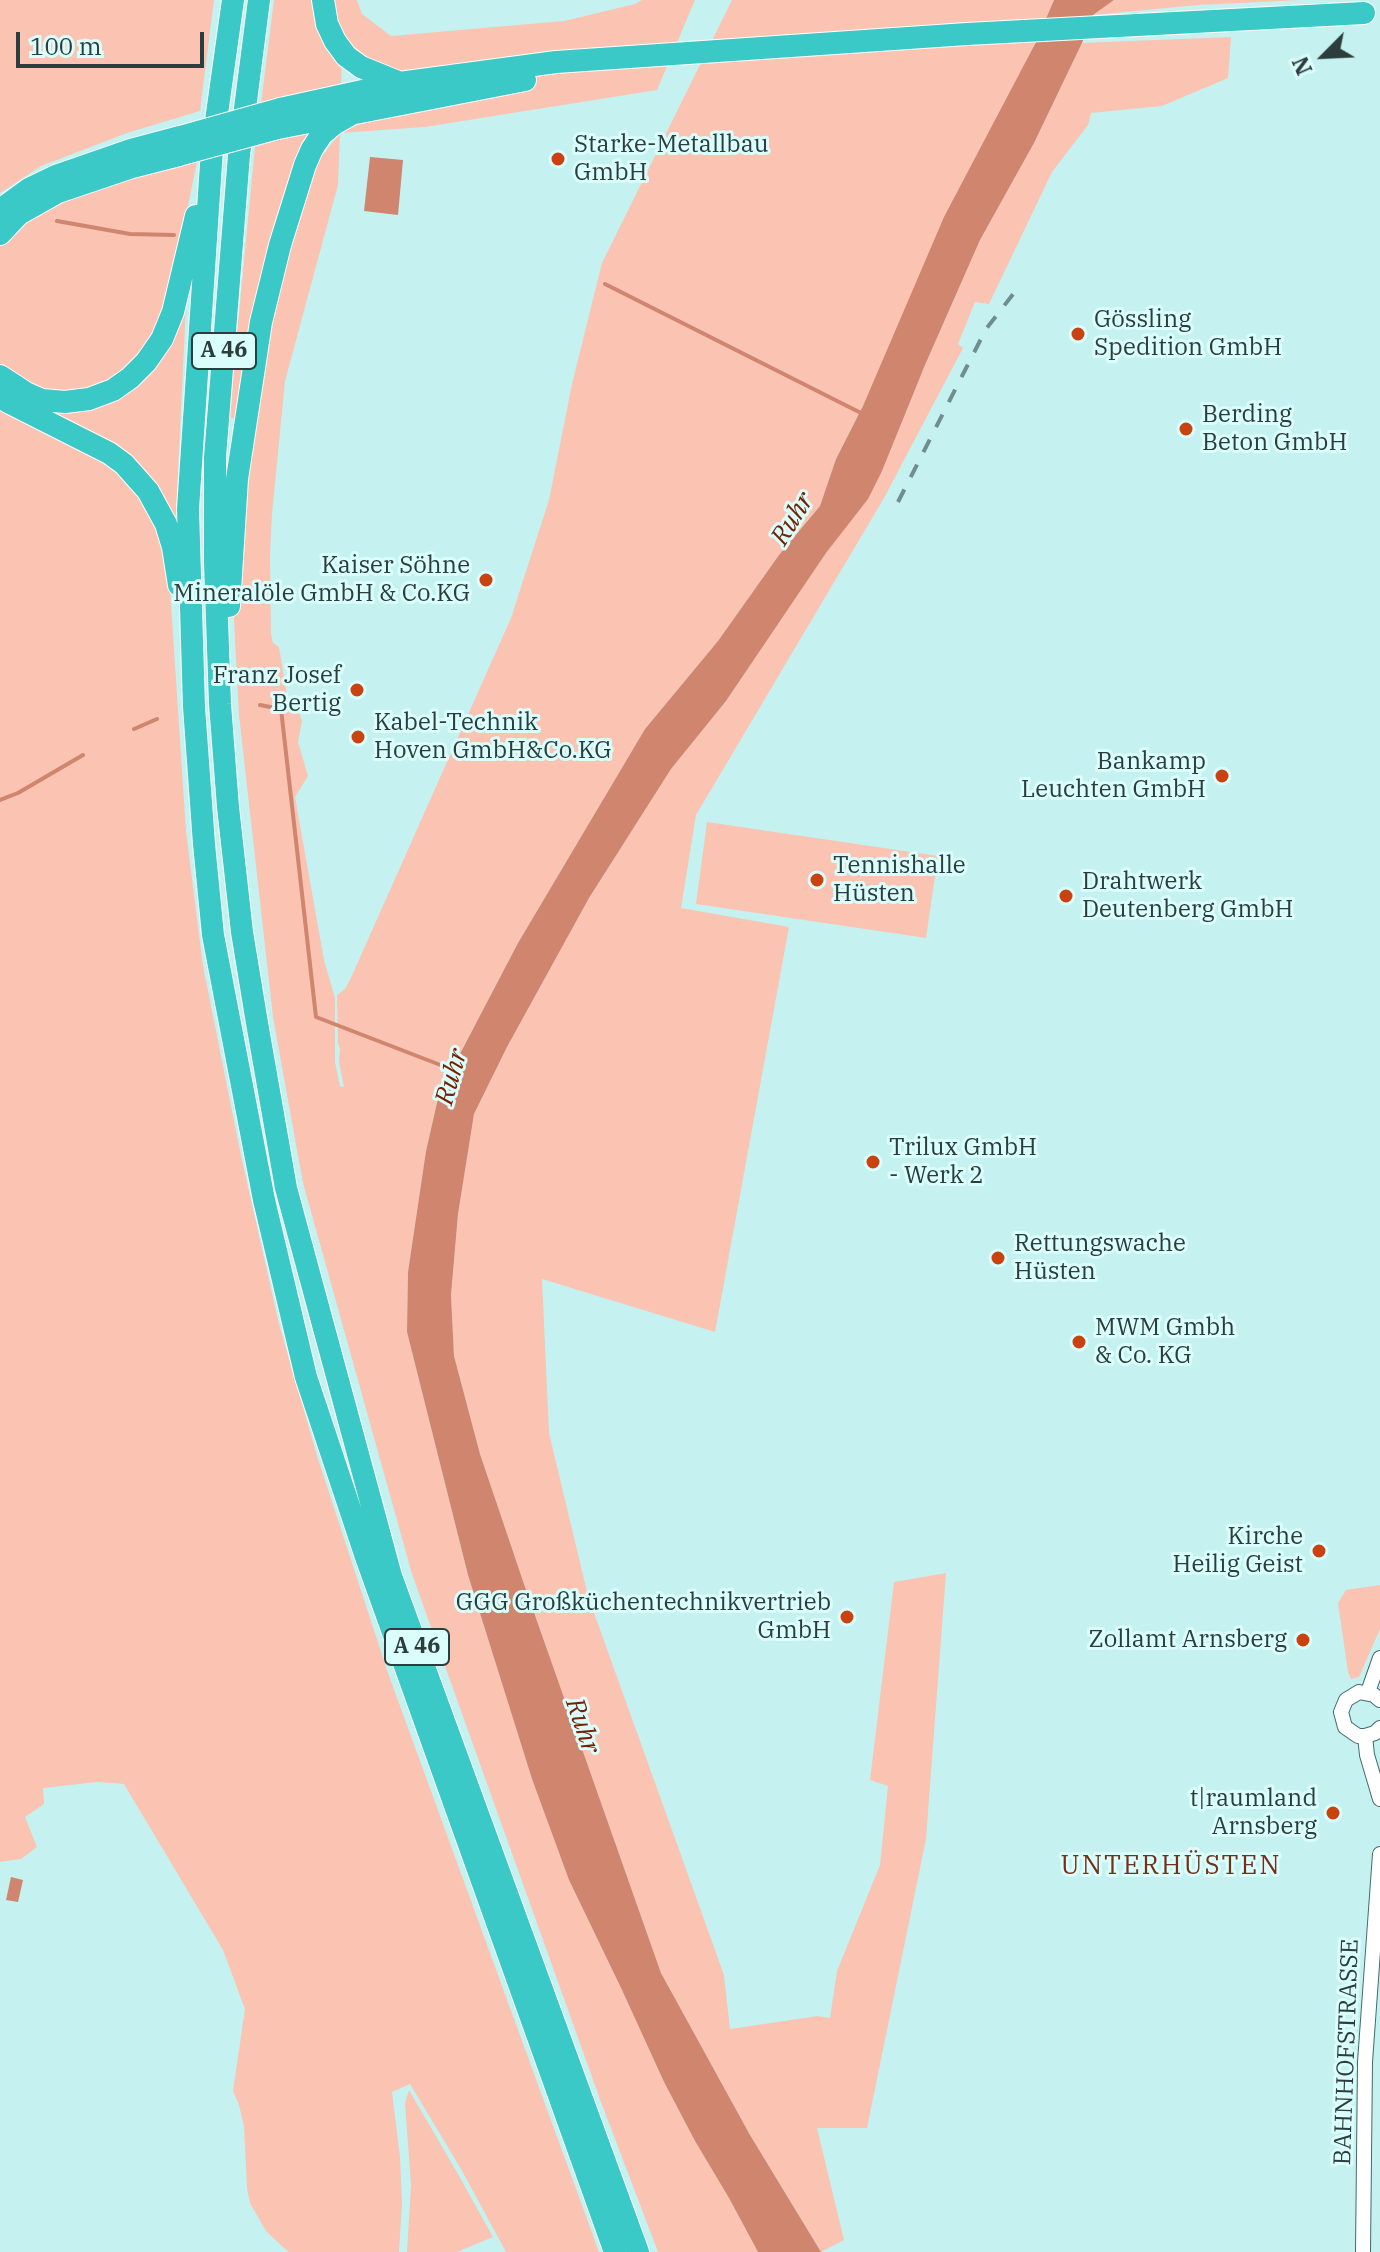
<!DOCTYPE html>
<meta charset="utf-8">
<style>
body{margin:0}
#map{position:relative;width:1380px;height:2252px;overflow:hidden;background:#c5f2f1;font-family:"IBM Plex Serif",serif}
canvas{display:block}
.north{position:absolute;left:1284px;top:16px;width:80px;height:80px;-webkit-text-stroke:6px #dafefc;paint-order:stroke;rotate:246deg;font-size:22px;font-weight:700;line-height:32px;text-align:center;color:#2b3d3c}
.north::after{content:'';display:block;margin:auto;width:28px;height:36px;background:#2b3d3c;clip-path:polygon(50% 0,100% 100%,50% 72%,0 100%)}
.scale{position:absolute;left:16px;top:32px;width:188px;height:36px;box-sizing:border-box;border:4px solid #2b3d3c;border-top:0;padding-left:10px;font-size:24px;line-height:28px;white-space:nowrap;color:#2b3d3c;-webkit-text-stroke:6px #dafefc;paint-order:stroke}
</style>
<div id="map">
<canvas width="1380" height="2252"></canvas>
<div class="north">N</div>
<div class="scale">100 m</div>
</div>
<script>
const c = document.querySelector('canvas').getContext('2d');
c.lineJoin = 'round';
function fillPath(path, color) {
  c.fillStyle = color;
  c.fill(path, 'evenodd');
}
function shape(rows) {
  const path = new Path2D();
  for (const r of rows) {
    path.moveTo(r[0], r[1]);
    for (let i = 2; i < r.length; i += 2) path.lineTo(r[i], r[i + 1]);
  }
  return path;
}
function stroke(path, color, width, dash) {
  c.strokeStyle = color;
  c.lineWidth = width;
  c.lineCap = dash ? 'butt' : 'round';
  c.setLineDash(dash || []);
  c.stroke(path);
}
function write(font, color, halo, rows, align = 'center') {
  c.font = font + ' "IBM Plex Serif",serif';
  c.lineWidth = 6;
  c.setLineDash([]);
  c.textBaseline = 'middle';
  c.strokeStyle = halo;
  c.fillStyle = color;
  for (const [text, x, y, turn = 0] of rows) {
    c.save();
    c.translate(x, y);
    c.rotate((+turn || 0) * Math.PI / 180);
    c.textAlign = isNaN(turn) ? turn : align;
    if (halo) c.strokeText(text, 0, 0);
    c.fillText(text, 0, 0);
    c.restore();
  }
}
fillPath(shape([
 [0,0,214,0,200,111,127,133,41,166,0,193],
 [274,0,315,0,342,62,341,87,261,104],
 [334,0,357,0,362,14,391,36,564,21,635,4,642,0,695,0,657,90,425,127,340,133,338,185,285,381,272,514,270,555,271,634,273,643,279,647,289,707,297,706,302,721,298,742,308,776,295,797,324,960,335,998,335,1062,340,1086,344,1087,339,1062,340,1049,338,1043,337,995,345,989,350,980,511,618,549,500,572,384,602,263,732,0,1054,0,1035,43,863,406,836,459,820,506,779,555,718,641,645,729,518,943,439,1094,426,1151,408,1272,407,1332,468,1575,532,1779,569,1880,622,1990,664,2082,695,2141,729,2198,758,2252,658,2252,601,2102,412,1574,303,1183,273,1017,239,715,234,621,244,491,276,291,312,169,340,133,349,124,407,108,367,58,348,43,335,21],
 [1114,0,1302,0,1198,5,1093,15],
 [1231,37,1228,78,1162,106,1091,113,1088,125,1052,172,989,304,975,302,958,344,963,348,884,498,696,815,681,908,789,927,715,1332,542,1279,549,1433,588,1596,724,1975,730,2029,818,2016,830,2018,837,1971,880,1865,888,1786,870,1780,894,1582,946,1573,926,1839,867,2128,817,2128,844,2240,821,2252,750,2135,661,1973,525,1587,480,1454,454,1356,451,1295,458,1214,474,1114,507,1047,589,898,671,769,726,701,826,553,868,498,882,471,925,365,980,240,1034,143,1082,43],
 [320,125,283,205,255,301,235,419,229,417,255,147],
 [198,157,169,299,186,305,176,515,158,525,169,573,186,831,203,966,240,1151,279,1324,318,1459,388,1673,599,2252,506,2252,461,2169,410,2084,392,2092,400,2157,402,2203,399,2252,289,2252,285,2249,266,2231,250,2203,247,2188,244,2126,239,2105,233,2091,245,2009,223,1950,124,1784,97,1782,43,1788,44,1804,25,1817,37,1847,21,1859,0,1862,0,221],
 [707,822,938,856,926,938,696,904],
 [1380,1585,1380,1629,1359,1677,1351,1679,1348,1672,1338,1603,1346,1590],
 [409,2090,458,2174,493,2237,457,2252,407,2252,411,2185,405,2103]
]), '#fbc3b2');
fillPath(shape([
 [1054,0,1114,0,1093,15,1082,43,1034,143,980,240,925,365,882,471,868,499,826,553,726,701,671,769,589,898,507,1047,474,1114,458,1214,451,1295,454,1356,480,1454,525,1587,661,1973,750,2135,821,2252,758,2252,729,2198,695,2141,664,2082,622,1990,569,1880,532,1779,468,1575,407,1332,408,1272,426,1151,439,1094,518,943,645,729,718,641,779,555,820,506,836,459,863,406,944,217,1035,44],
 [370,157,403,160,398,215,364,211],
 [11,1877,23,1880,18,1902,6,1900]
]), '#cf856e');
stroke(shape([
 [57,221,130,234,174,235],
 [605,284,863,414],
 [260,705,281,709,316,1017,456,1071],
 [134,729,157,719],
 [0,800,18,793,83,755]
]), '#cf856e', 4);
const tertiary = shape([
 [1368,1692,1380,1658],
 [1380,1700,1374,1695,1359,1692,1346,1700,1341,1712,1345,1727,1358,1736,1365,1736,1375,1733,1380,1728],
 [1365,1736,1367,1755,1380,1799],
 [1363,2252,1365,2062,1380,1854]
]);
const motorway = shape([
 [233,0,212,149,188,509,194,707,204,844,213,935,264,1200,306,1377,366,1557,615,2252],
 [259,0,239,155,215,457,215,563,220,704,228,807,242,932,257,1023,286,1188,391,1576,638,2252],
 [323,0,327,24,335,41,346,56,361,67,398,82],
 [280,109,399,83,556,62,967,34,1364,13],
 [278,128,525,80],
 [0,210,29,189,56,176,131,150,180,137],
 [0,234,19,214,58,192,132,167,179,155],
 [0,376,26,393,42,400,65,402,89,399,113,390,130,378,146,362,162,339,173,312,196,216],
 [0,395,8,402,109,453,124,464,148,491,166,524,173,547,179,585],
 [229,606,237,479,261,322,280,245,305,165,312,149,322,134,334,124,357,111]
]);
stroke(tertiary, '#426b6a', 16);
stroke(motorway, '#fff', 24);
stroke(tertiary, '#fff', 14);
stroke(motorway, '#3bc9c7', 22);
stroke(shape([
 [898,502,986,329,1014,293]
]), '#708e8d', 4, [14, 14]);
const motorwayBridge = shape([
 [180,137,280,109],
 [179,155,278,128]
]);
stroke(motorwayBridge, '#fff', 24, []);
stroke(motorwayBridge, '#3bc9c7', 22);
for (const [x, y, r, color] of [
 [558,159,8,"#ca420f"],
 [1078,334,8,"#ca420f"],
 [1186,429,8,"#ca420f"],
 [486,580,8,"#ca420f"],
 [357,690,8,"#ca420f"],
 [358,737,8,"#ca420f"],
 [1222,776,8,"#ca420f"],
 [817,880,8,"#ca420f"],
 [1066,896,8,"#ca420f"],
 [873,1162,8,"#ca420f"],
 [998,1258,8,"#ca420f"],
 [1079,1342,8,"#ca420f"],
 [1319,1551,8,"#ca420f"],
 [847,1617,8,"#ca420f"],
 [1303,1640,8,"#ca420f"],
 [1333,1813,8,"#ca420f"]
]) {
  const dot = new Path2D();
  dot.arc(x, y, r, 0, 2 * Math.PI);
  c.fillStyle = color;
  c.fill(dot);
  stroke(dot, '#dafefc', 3);
}
for (const [x, y, w] of [
 [224,351,64],
 [417,1647,64]
]) {
  const box = new Path2D();
  box.roundRect(x - w / 2, y - 18, w, 36, 6);
  c.fillStyle = '#dafefc';
  c.fill(box);
  stroke(box, '#2b3d3c', 2);
}
write('bold 22px', '#2b3d3c', null, [
 ["A 46",224,351],
 ["A 46",417,1647]
]);
write('24px', '#2b3d3c', '#dafefc', [
 ["Starke-Metallbau",574,145],
 ["GmbH",574,173],
 ["Gössling",1094,320],
 ["Spedition GmbH",1094,348],
 ["Berding",1202,415],
 ["Beton GmbH",1202,443],
 ["Kaiser Söhne",470,566,"right"],
 ["Mineralöle GmbH & Co.KG",470,594,"right"],
 ["Franz Josef",341,676,"right"],
 ["Bertig",341,704,"right"],
 ["Kabel-Technik",374,723],
 ["Hoven GmbH&Co.KG",374,751],
 ["Bankamp",1206,762,"right"],
 ["Leuchten GmbH",1206,790,"right"],
 ["Tennishalle",833,866],
 ["Hüsten",833,894],
 ["Drahtwerk",1082,882],
 ["Deutenberg GmbH",1082,910],
 ["Trilux GmbH",889,1148],
 ["- Werk 2",889,1176],
 ["Rettungswache",1014,1244],
 ["Hüsten",1014,1272],
 ["MWM Gmbh",1095,1328],
 ["& Co. KG",1095,1356],
 ["Kirche",1303,1537,"right"],
 ["Heilig Geist",1303,1565,"right"],
 ["GGG Großküchentechnikvertrieb",831,1603,"right"],
 ["GmbH",831,1631,"right"],
 ["Zollamt Arnsberg",1287,1640,"right"],
 ["t|raumland",1317,1799,"right"],
 ["Arnsberg",1317,1827,"right"]
], 'left');
write('24px', '#2b3d3c', '#dafefc', [
 ["BAHNHOFSTRASSE",1347,2052,-88]
]);
write('italic 26px', '#782000', '#dafefc', [
 ["Ruhr",793,519,-58],
 ["Ruhr",452,1077,-74],
 ["Ruhr",582,1726,71]
]);
c.letterSpacing = '2px';
write('26px', '#73301b', '#dafefc', [
 ["UNTERHÜSTEN",1171,1866]
]);
c.letterSpacing = '0px';
</script>
